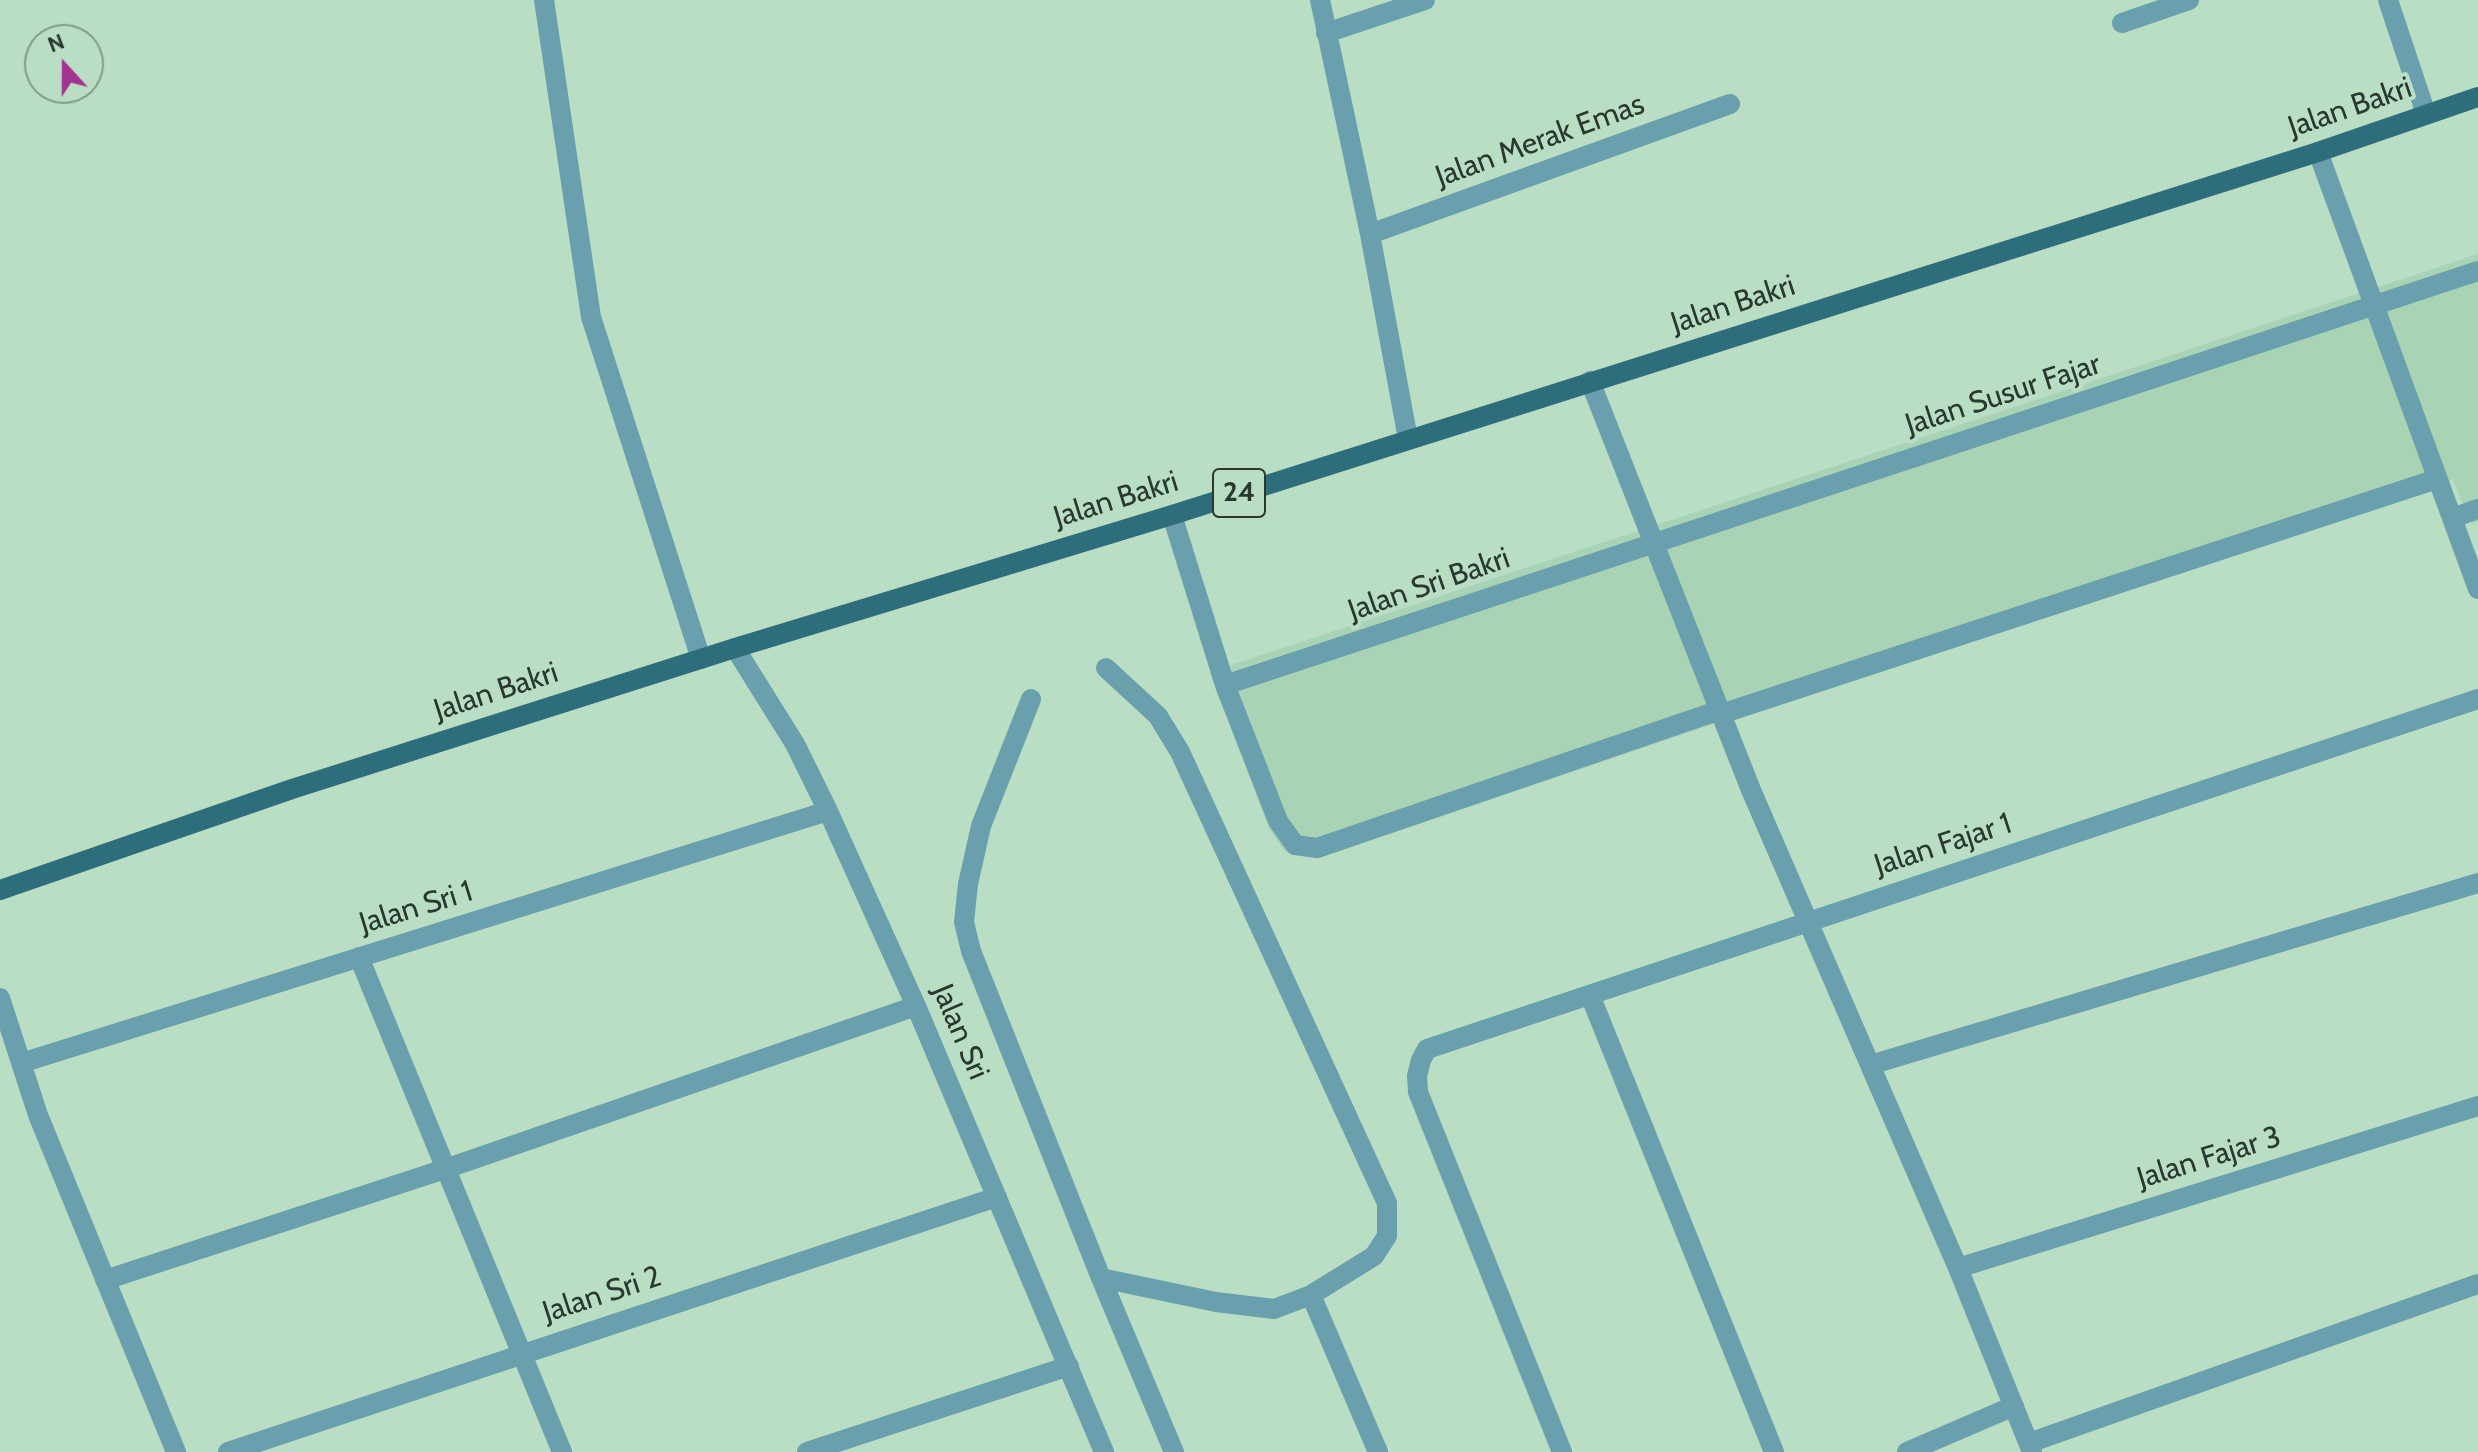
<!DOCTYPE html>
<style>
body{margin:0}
#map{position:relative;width:2478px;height:1452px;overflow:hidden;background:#b9dec4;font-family:Cabin,sans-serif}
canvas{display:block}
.north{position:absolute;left:24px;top:24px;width:80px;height:80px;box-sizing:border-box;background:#b9dec4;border:2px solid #809c88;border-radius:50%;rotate:339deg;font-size:22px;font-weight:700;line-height:32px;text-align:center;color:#2a392f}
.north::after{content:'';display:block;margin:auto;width:28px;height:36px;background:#a33492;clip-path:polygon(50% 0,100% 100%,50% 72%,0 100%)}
</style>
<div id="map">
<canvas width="2478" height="1452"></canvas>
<div class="north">N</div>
</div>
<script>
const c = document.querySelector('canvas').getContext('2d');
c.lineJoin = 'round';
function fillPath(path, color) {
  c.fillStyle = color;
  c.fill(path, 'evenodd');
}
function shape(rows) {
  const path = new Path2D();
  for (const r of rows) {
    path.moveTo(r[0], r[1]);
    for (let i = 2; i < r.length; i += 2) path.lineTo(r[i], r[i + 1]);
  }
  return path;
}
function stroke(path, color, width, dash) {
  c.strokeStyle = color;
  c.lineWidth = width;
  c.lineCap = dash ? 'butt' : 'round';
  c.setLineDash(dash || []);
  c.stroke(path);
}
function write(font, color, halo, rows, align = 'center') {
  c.font = font + ' Cabin,sans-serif';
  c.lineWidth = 8;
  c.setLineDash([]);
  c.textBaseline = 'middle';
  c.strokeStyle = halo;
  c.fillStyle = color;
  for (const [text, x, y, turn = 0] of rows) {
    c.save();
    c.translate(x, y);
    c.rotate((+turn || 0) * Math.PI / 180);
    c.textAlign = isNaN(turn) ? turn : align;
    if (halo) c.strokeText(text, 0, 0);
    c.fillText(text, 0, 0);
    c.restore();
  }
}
fillPath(shape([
 [2478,254,2478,522,2471,524,2453,480,1702,728,1320,858,1285,852,1269,829,1210,672]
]), '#a8d3b5');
stroke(shape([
 [544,0,591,317,701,659],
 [1320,0,1370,234,1408,439],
 [2388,0,2426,114],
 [2122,23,2189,0],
 [1326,33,1425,0],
 [2318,152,2478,589],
 [1370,234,1730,104],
 [1590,381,1751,790,1958,1268,2032,1452],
 [1172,515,1225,685,1278,821,1295,845,1317,848,1720,710],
 [2452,518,2478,509],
 [735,648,795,744,828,811,916,1006,1104,1452],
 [1225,685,2478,271],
 [1031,699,981,826,968,884,964,922,971,951,1101,1278,1174,1452],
 [1721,714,2437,479],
 [359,957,562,1452],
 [1590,995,1774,1452],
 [0,998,38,1115,176,1452],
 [21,1063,828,811],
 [1870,1065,2478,883],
 [1958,1268,2478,1106],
 [1101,1278,1216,1302,1274,1309,1311,1295,1374,1256,1387,1236,1387,1203,1180,752,1158,716,1106,668],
 [105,1280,445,1169,916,1006],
 [1311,1295,1378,1452],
 [2029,1443,2478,1284],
 [228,1452,997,1197],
 [807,1452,1069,1366],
 [1562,1452,1418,1092,1417,1076,1421,1060,1427,1049,2478,699],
 [1907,1452,2014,1406]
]), '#6aa0ad', 20);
stroke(shape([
 [0,890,292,789,735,648,1172,515,2318,152,2478,97]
]), '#2e6d7b', 20);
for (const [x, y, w] of [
 [1239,493,52]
]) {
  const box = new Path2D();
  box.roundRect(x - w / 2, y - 24, w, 48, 6);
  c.fillStyle = '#b9dec4';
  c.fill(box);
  stroke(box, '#2a392f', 2);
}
write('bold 28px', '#2a392f', null, [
 ["24",1239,493]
]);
write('30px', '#2a392f', '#b9dec4', [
 ["Jalan Bakri",2350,108,-19],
 ["Jalan Merak Emas",1540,141,-20],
 ["Jalan Bakri",1733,305,-18],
 ["Jalan Susur Fajar",2003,395,-18],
 ["Jalan Bakri",1116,500,-17],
 ["Jalan Sri Bakri",1429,585,-19],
 ["Jalan Bakri",496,692,-18],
 ["Jalan Fajar 1",1943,845,-18],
 ["Jalan Sri 1",416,908,-17],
 ["Jalan Sri",960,1032,67],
 ["Jalan Fajar 3",2209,1158,-17],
 ["Jalan Sri 2",602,1295,-18]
]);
</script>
